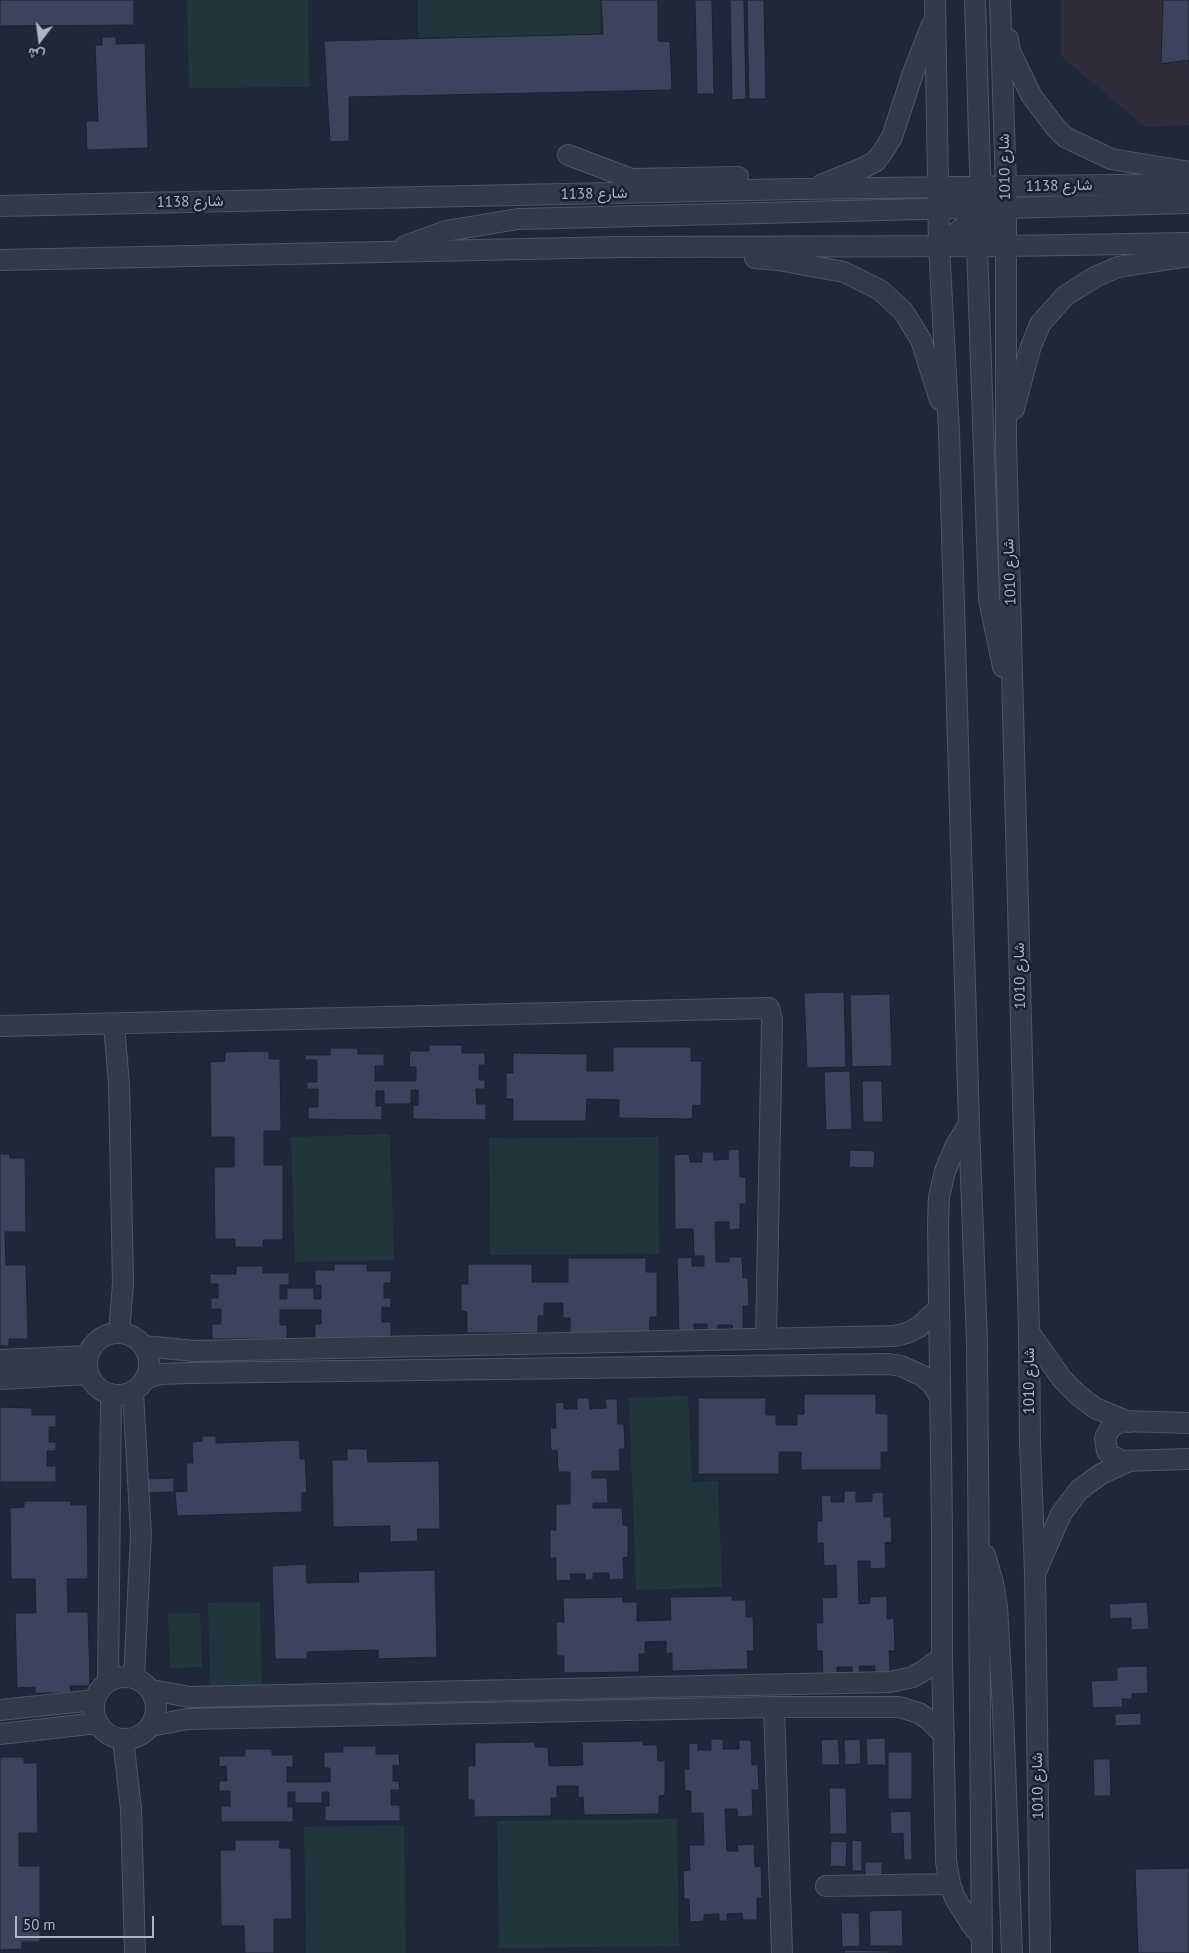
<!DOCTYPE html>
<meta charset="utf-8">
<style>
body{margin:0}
#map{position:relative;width:1189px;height:1953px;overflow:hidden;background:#1f283b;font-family:"PT Sans",Vazirmatn,sans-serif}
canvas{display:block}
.north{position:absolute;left:15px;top:15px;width:50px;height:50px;-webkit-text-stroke:4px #192030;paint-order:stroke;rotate:195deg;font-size:14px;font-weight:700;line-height:20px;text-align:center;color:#aeb5c8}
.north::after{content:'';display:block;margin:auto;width:18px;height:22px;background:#aeb5c8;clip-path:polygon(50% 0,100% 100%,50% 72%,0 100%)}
.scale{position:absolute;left:15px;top:1916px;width:139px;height:22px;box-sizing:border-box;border:2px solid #aeb5c8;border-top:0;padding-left:6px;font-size:15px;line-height:18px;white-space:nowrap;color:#aeb5c8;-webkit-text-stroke:4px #192030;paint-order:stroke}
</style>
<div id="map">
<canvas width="1189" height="1953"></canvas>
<div class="north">ش</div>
<div class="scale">50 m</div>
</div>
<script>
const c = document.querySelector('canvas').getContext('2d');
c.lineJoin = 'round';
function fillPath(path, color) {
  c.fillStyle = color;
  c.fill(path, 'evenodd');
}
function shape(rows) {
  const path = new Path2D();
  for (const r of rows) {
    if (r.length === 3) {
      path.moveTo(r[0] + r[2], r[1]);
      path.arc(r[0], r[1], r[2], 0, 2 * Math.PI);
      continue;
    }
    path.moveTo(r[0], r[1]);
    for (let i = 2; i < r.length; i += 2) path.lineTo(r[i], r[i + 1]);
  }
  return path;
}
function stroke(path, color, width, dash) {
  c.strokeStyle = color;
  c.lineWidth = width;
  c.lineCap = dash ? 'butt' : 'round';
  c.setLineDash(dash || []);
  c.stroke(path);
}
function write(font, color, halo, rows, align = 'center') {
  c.font = font + ' "PT Sans",Vazirmatn,sans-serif';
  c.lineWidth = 5;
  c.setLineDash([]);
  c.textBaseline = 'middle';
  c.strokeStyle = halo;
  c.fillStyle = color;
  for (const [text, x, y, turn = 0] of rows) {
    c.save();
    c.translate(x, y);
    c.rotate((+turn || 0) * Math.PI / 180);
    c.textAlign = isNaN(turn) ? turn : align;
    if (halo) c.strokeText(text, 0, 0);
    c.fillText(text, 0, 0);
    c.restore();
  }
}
fillPath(shape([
 [1061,0,1189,0,1189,125,1145,127,1061,56]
]), '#302c3c');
fillPath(shape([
 [187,0,308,0,309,87,189,88],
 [418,0,601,0,600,34,418,38],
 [390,1134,394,1260,295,1262,291,1137],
 [658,1137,659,1254,490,1255,489,1138],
 [688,1396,692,1482,718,1481,722,1587,636,1590,629,1398],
 [260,1602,262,1690,210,1690,208,1603],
 [200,1613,202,1667,170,1668,168,1614],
 [677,1819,679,1946,499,1948,497,1821],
 [404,1825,406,1953,306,1953,304,1827]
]), '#21363c');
const building = shape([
 [0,0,134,0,134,25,0,26,0,0],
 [601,0,658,0,658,41,670,42,672,90,349,97,349,141,330,142,324,41,603,34,601,0],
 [695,0,712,0,714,94,697,94,695,0],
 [730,0,744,0,746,99,732,100,730,0],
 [747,0,764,0,766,99,749,99,747,0],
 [1163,0,1189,0,1189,65,1188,60,1161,64,1163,0],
 [102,37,116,37,116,44,145,43,148,148,87,150,86,121,98,121,95,45,102,45,102,37],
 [844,992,846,1067,807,1068,804,993,844,992],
 [890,994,892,1066,852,1067,850,995,890,994],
 [429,1045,462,1045,462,1053,485,1053,485,1065,479,1065,479,1080,485,1080,485,1089,476,1089,477,1104,486,1104,486,1120,413,1119,413,1105,418,1105,418,1090,411,1090,411,1104,384,1104,384,1091,376,1091,376,1106,382,1106,382,1120,308,1119,308,1107,318,1107,318,1089,307,1089,307,1082,317,1082,317,1060,305,1060,305,1055,330,1055,330,1048,358,1048,358,1054,384,1054,384,1066,375,1066,375,1081,416,1081,416,1067,409,1067,410,1051,429,1051,429,1045],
 [613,1047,691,1047,691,1061,702,1061,701,1106,693,1105,692,1119,619,1118,619,1100,587,1099,586,1121,513,1121,513,1099,506,1099,506,1073,513,1073,513,1053,587,1054,587,1071,613,1071,613,1047],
 [269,1051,269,1059,280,1059,281,1131,264,1131,264,1165,283,1165,283,1240,263,1240,263,1247,235,1247,235,1239,215,1239,214,1167,234,1167,234,1137,211,1137,210,1062,225,1061,225,1052,269,1051],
 [850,1071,852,1129,826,1130,824,1072,850,1071],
 [862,1081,882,1081,883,1122,863,1122,862,1081],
 [739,1149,740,1177,746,1177,746,1204,740,1204,740,1229,729,1230,729,1222,715,1222,716,1262,729,1262,729,1257,742,1257,743,1278,748,1278,749,1306,743,1306,743,1331,733,1331,732,1325,718,1325,718,1332,707,1332,707,1324,694,1324,694,1332,679,1332,677,1258,692,1257,692,1266,704,1266,704,1256,694,1256,693,1229,675,1229,674,1155,689,1154,690,1162,702,1162,702,1152,714,1152,714,1160,729,1159,728,1150,739,1149],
 [850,1150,875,1151,874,1168,849,1167,850,1150],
 [0,1154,9,1154,10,1158,25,1158,26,1232,5,1232,6,1265,26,1265,28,1339,9,1339,9,1346,0,1346,0,1154],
 [568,1258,646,1258,646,1272,657,1272,657,1317,650,1317,649,1335,570,1335,570,1318,563,1318,563,1303,544,1303,544,1316,538,1316,538,1333,467,1333,467,1312,461,1311,461,1284,468,1284,468,1264,532,1264,532,1282,568,1282,568,1258],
 [334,1264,367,1264,367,1271,391,1271,391,1283,384,1283,384,1298,391,1298,391,1308,382,1307,382,1322,391,1322,391,1338,315,1339,315,1324,321,1324,321,1310,280,1310,280,1325,287,1325,287,1339,212,1339,212,1324,221,1324,221,1309,211,1309,211,1298,218,1298,218,1284,210,1284,210,1274,236,1274,236,1266,263,1266,263,1273,289,1273,289,1285,280,1285,280,1299,287,1299,287,1288,314,1288,314,1299,321,1299,321,1285,315,1286,315,1270,334,1270,334,1264],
 [804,1394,876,1394,876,1413,888,1414,888,1452,881,1452,881,1470,801,1470,801,1452,779,1452,779,1474,698,1474,698,1398,766,1398,766,1415,776,1415,776,1425,797,1425,797,1415,804,1414,804,1394],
 [577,1398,589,1398,590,1409,606,1408,605,1399,617,1399,618,1424,624,1424,625,1449,619,1449,620,1471,592,1471,592,1478,607,1478,608,1503,593,1503,593,1508,622,1508,623,1525,628,1526,628,1557,623,1558,624,1579,609,1580,609,1573,593,1573,593,1580,585,1580,585,1574,570,1574,571,1580,556,1581,556,1558,550,1558,550,1530,556,1530,556,1504,570,1504,570,1472,558,1472,557,1450,551,1451,550,1428,556,1428,555,1403,564,1402,564,1409,577,1409,577,1398],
 [0,1407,32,1408,32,1415,56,1415,56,1427,49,1427,49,1442,56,1442,56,1451,47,1451,47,1466,56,1466,56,1482,0,1482,0,1407],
 [202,1436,216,1436,216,1443,299,1440,300,1459,305,1459,307,1492,302,1493,302,1512,177,1516,175,1492,187,1491,186,1463,193,1463,192,1442,202,1441,202,1436],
 [347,1449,367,1449,368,1462,439,1461,440,1529,417,1529,418,1541,390,1542,390,1526,333,1527,332,1460,347,1460,347,1449],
 [174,1478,174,1492,148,1493,148,1479,174,1478],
 [844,1491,856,1491,856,1502,872,1501,872,1493,883,1492,884,1517,891,1517,892,1542,885,1543,886,1568,870,1569,870,1561,858,1561,859,1604,870,1603,870,1597,887,1596,887,1619,894,1618,895,1651,889,1651,890,1672,875,1673,875,1666,859,1666,860,1673,852,1673,852,1667,837,1667,837,1673,823,1674,822,1651,817,1651,816,1623,823,1623,822,1598,837,1597,836,1565,824,1566,823,1543,817,1543,817,1521,822,1521,821,1496,831,1495,831,1502,844,1502,844,1491],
 [24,1501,71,1501,71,1505,87,1505,88,1579,67,1579,68,1612,88,1612,90,1686,70,1686,71,1693,35,1693,35,1687,17,1688,15,1613,36,1613,35,1579,11,1579,10,1508,24,1507,24,1501],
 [306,1564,307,1583,359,1582,358,1572,435,1570,437,1657,378,1659,378,1650,307,1652,307,1659,275,1659,272,1566,306,1564],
 [732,1596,732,1600,746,1600,746,1617,753,1617,754,1651,747,1651,748,1669,672,1671,672,1653,666,1653,666,1641,645,1642,645,1654,639,1654,639,1672,564,1673,564,1656,557,1656,556,1622,564,1622,563,1598,623,1597,623,1602,637,1602,637,1621,671,1620,670,1597,732,1596],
 [1147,1602,1149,1629,1131,1630,1131,1618,1110,1619,1109,1604,1147,1602],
 [1147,1666,1148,1693,1132,1694,1132,1699,1122,1699,1123,1707,1093,1708,1091,1681,1117,1680,1117,1667,1147,1666],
 [1141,1713,1141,1725,1115,1726,1115,1714,1141,1713],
 [885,1738,886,1765,867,1765,866,1739,885,1738],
 [711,1739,723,1739,723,1749,739,1749,739,1740,751,1740,752,1765,758,1764,759,1790,752,1790,753,1816,738,1817,737,1809,725,1809,727,1851,738,1851,737,1845,754,1844,755,1867,761,1866,762,1898,757,1898,757,1920,743,1920,742,1913,727,1914,727,1921,719,1921,719,1914,704,1915,704,1921,690,1922,689,1899,684,1899,683,1871,690,1870,689,1845,704,1845,703,1813,691,1813,691,1791,685,1791,684,1769,689,1769,689,1744,698,1743,698,1750,711,1750,711,1739],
 [838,1739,840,1765,822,1765,821,1740,838,1739],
 [860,1739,861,1764,845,1765,844,1740,860,1739],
 [643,1741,643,1745,657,1745,658,1761,665,1761,665,1795,659,1796,659,1814,584,1815,583,1797,578,1798,578,1786,557,1786,557,1798,551,1798,551,1816,474,1817,474,1800,468,1800,468,1766,475,1766,475,1743,535,1742,535,1747,548,1747,549,1766,583,1765,582,1742,643,1741],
 [343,1746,376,1746,376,1754,399,1754,400,1766,393,1765,393,1781,399,1781,400,1790,391,1790,391,1805,400,1805,400,1821,325,1821,325,1806,329,1806,329,1792,322,1792,322,1803,295,1803,295,1792,288,1792,288,1807,293,1807,293,1822,221,1822,221,1806,230,1806,230,1791,219,1791,219,1781,227,1781,226,1766,219,1767,219,1756,245,1756,245,1749,272,1749,272,1755,293,1755,293,1767,287,1767,287,1782,330,1782,330,1768,324,1768,324,1752,343,1752,343,1746],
 [888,1752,912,1752,912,1799,888,1799,888,1752],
 [0,1757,24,1757,24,1763,37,1763,38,1833,19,1833,19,1866,40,1866,40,1942,22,1942,22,1949,0,1950,0,1757],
 [1093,1759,1110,1759,1111,1796,1094,1796,1093,1759],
 [829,1788,846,1788,847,1834,830,1834,829,1788],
 [911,1811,912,1860,904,1860,903,1833,891,1834,890,1812,911,1811],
 [235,1840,280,1840,279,1848,291,1848,292,1919,274,1919,274,1953,245,1953,244,1926,221,1926,220,1850,235,1850,235,1840],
 [852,1840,862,1841,862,1871,852,1871,852,1840],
 [831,1841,847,1842,846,1867,830,1866,831,1841],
 [865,1862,882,1862,882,1885,865,1885,865,1862],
 [1189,1868,1189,1953,1138,1953,1135,1869,1189,1868],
 [902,1910,903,1946,870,1946,869,1911,902,1910],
 [841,1913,859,1913,860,1946,842,1947,841,1913],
 [844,1950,889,1951,889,1953,844,1953,844,1950]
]);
fillPath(building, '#3b445c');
stroke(building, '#1b2232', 1);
const minor = shape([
 [935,0,939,246,949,431,969,1124,977,1342,982,1953],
 [975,0,981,203,989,226,1006,246],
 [1000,0,1006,187,1006,440,1029,1332,1030,1443,1035,1572,1040,1953],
 [1008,39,1010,51,1031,95,1055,127,1065,137,1111,159,1189,172],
 [568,155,632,179,738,177],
 [821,185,863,168,876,161,884,150,892,137,913,73,932,24],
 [954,199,963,208,970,222,977,246,989,599,1003,667],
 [0,206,797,189,1189,184],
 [405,246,446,231,518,219,963,208,981,203,1006,187],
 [939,246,970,222,1006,208,1189,203],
 [755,258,778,260,844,272,880,290,903,311,921,340,940,400],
 [0,260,621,247,1006,246,1189,243],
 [1014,409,1030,349,1040,324,1065,296,1095,277,1118,267,1189,256],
 [114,1025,119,1084,123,1283,119,1333],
 [0,1026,769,1008,772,1020,766,1339],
 [969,1124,955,1147,945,1171,939,1197,938,1224,942,1529,942,1657,946,1861,950,1884,955,1898,971,1924,981,1936],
 [1029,1332,1062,1379,1078,1395,1095,1408,1129,1422],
 [118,1364,31],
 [144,1346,194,1351,894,1336,907,1333,919,1327,939,1308],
 [0,1360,88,1356],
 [147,1378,160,1374,188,1373,888,1364,901,1366,923,1376,933,1385,939,1396],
 [0,1379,88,1374],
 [133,1391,141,1535,134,1678],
 [1189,1423,1123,1421,1111,1427,1105,1438,1107,1451,1111,1456,1123,1461,1189,1459],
 [985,1555,993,1583,997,1607,1003,1711,1012,1953],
 [1037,1569,1061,1514,1079,1490,1101,1474,1129,1461],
 [125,1708,31],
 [108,1682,111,1394],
 [151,1690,190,1697,890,1682,913,1677,923,1671,942,1657],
 [774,1707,782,1953],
 [0,1710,95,1700],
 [151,1726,187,1719,774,1707,899,1707,919,1713,928,1719,944,1735],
 [0,1734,98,1723],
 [123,1739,131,1809,135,1953],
 [826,1886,950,1884]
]);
stroke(minor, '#4e5566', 22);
stroke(minor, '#333b4b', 20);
write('15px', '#aeb5c8', '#192030', [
 ["شارع 1010",1005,167,-91],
 ["شارع 1138",1059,186,-1],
 ["شارع 1138",594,194,-1],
 ["شارع 1138",190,202,-1],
 ["شارع 1010",1010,572,-92],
 ["شارع 1010",1020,976,-91],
 ["شارع 1010",1030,1381,-90],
 ["شارع 1010",1038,1786,-91]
]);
</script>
